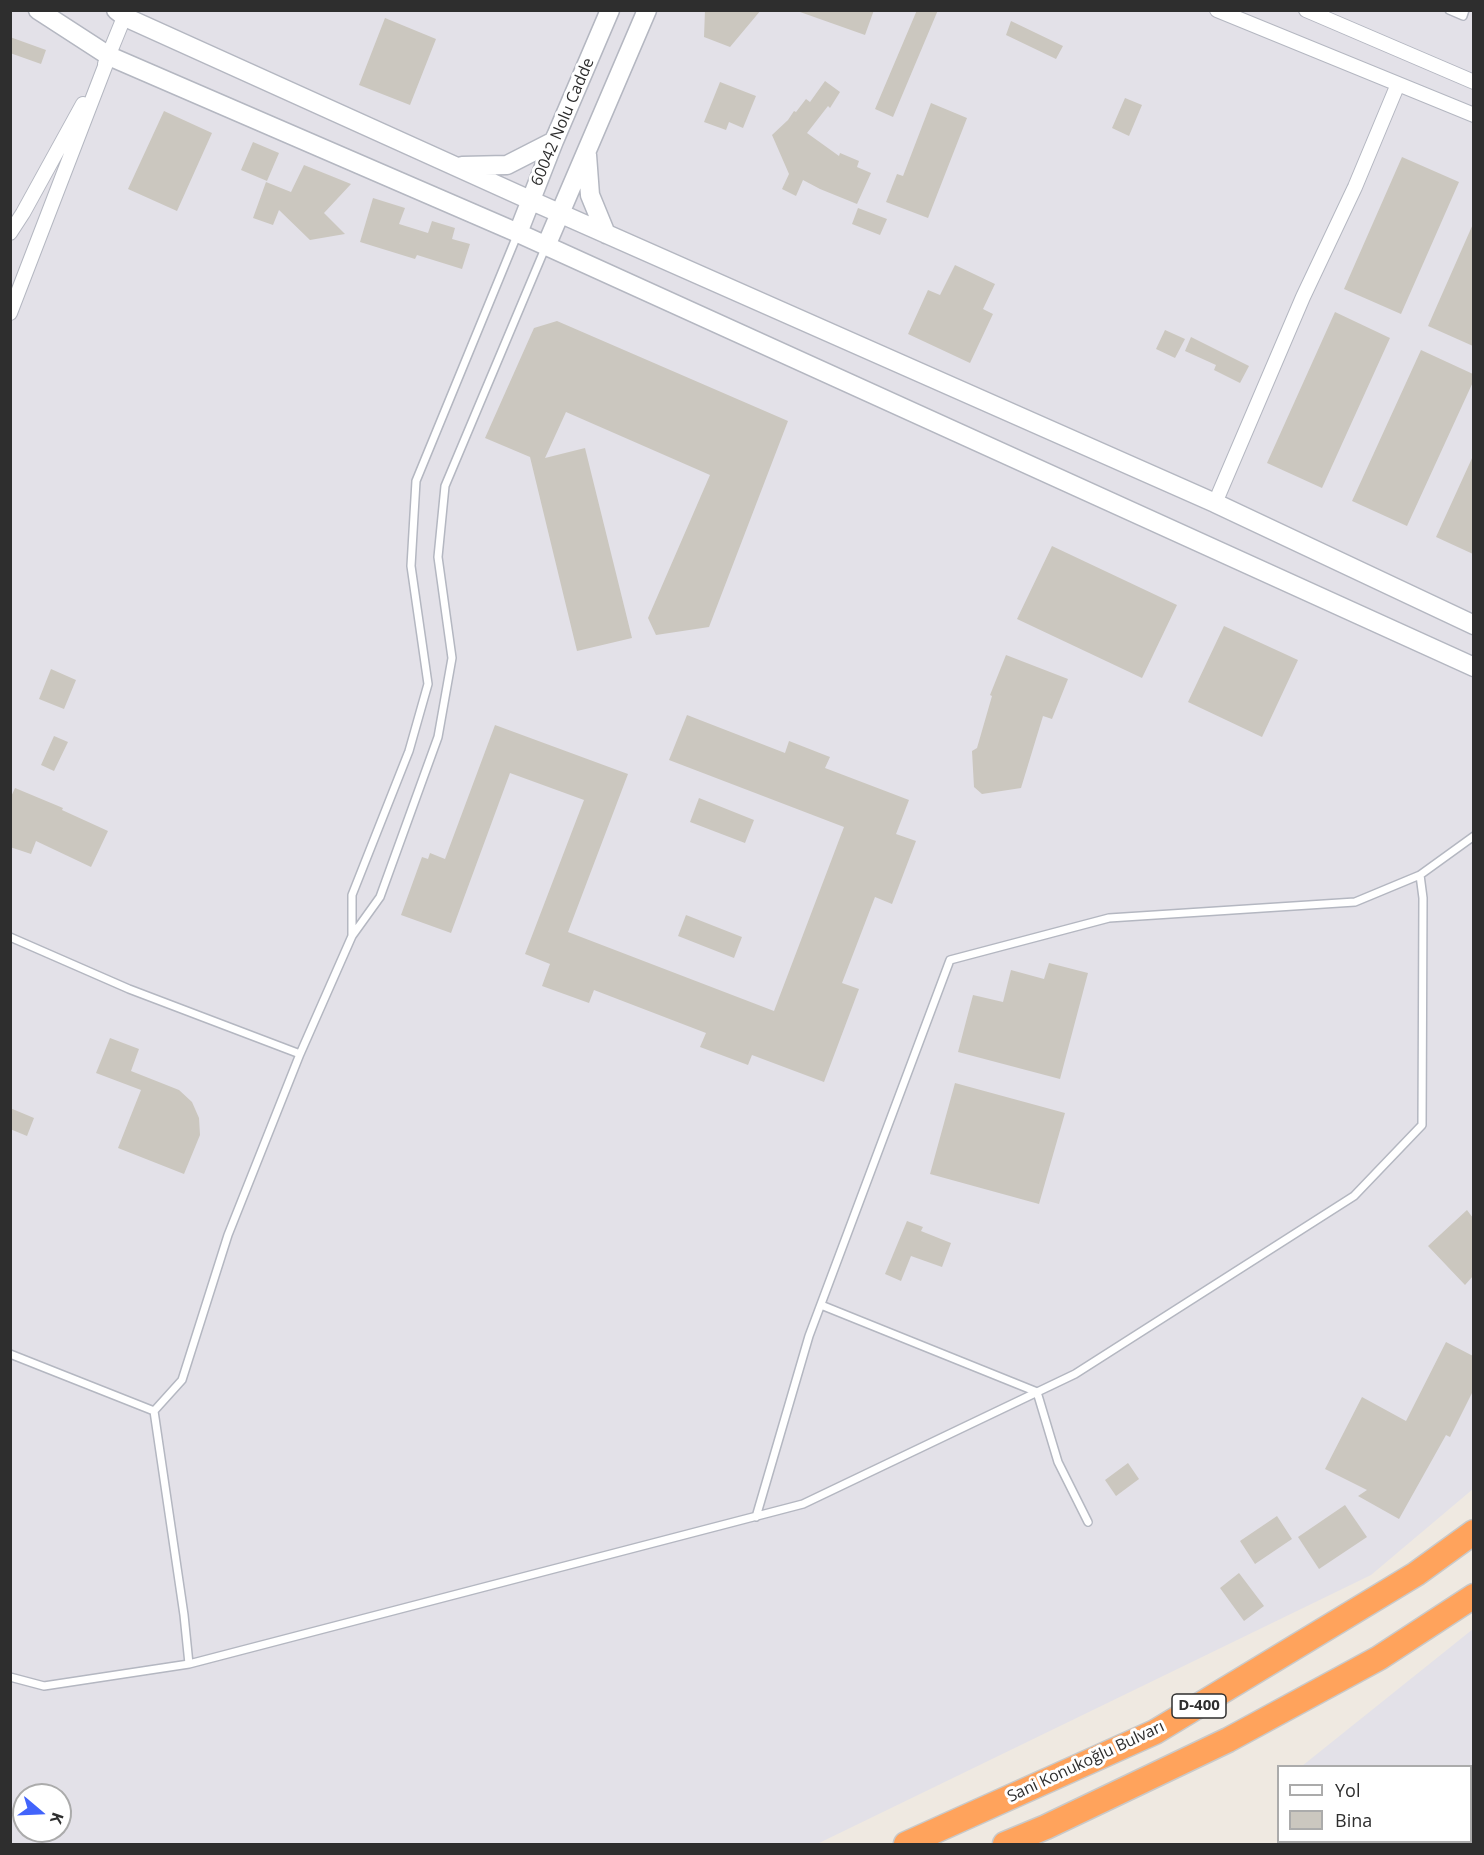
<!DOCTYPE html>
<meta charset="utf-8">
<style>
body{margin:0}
#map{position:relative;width:1484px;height:1855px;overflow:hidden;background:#efe9e1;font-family:"Open Sans",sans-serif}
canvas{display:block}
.frame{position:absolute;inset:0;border:12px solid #2e2e2e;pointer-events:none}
.legend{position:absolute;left:1277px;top:1765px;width:195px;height:78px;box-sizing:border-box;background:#fff;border:2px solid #ababab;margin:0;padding:8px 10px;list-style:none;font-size:18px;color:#2e2e2e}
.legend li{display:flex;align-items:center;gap:12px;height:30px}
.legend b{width:30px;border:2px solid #ababab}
.north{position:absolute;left:12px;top:1783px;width:60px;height:60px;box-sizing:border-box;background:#fff;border:2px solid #ababab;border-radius:50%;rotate:109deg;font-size:16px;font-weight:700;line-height:24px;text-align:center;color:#2e2e2e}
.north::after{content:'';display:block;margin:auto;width:21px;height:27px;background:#4264fb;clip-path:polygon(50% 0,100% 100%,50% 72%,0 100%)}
</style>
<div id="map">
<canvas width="1484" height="1855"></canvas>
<div class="frame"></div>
<ul class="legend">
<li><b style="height:8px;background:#fff"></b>Yol</li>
<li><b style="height:16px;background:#cbc7bf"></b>Bina</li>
</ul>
<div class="north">K</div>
</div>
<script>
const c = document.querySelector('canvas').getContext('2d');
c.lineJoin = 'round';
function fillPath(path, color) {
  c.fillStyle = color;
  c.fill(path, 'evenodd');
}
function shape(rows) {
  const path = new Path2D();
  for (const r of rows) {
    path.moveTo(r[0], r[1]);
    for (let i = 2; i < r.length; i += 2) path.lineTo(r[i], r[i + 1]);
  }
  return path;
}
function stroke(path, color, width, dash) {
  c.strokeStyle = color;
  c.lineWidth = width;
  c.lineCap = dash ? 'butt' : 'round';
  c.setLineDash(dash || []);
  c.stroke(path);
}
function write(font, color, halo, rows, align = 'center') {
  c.font = font + ' "Open Sans",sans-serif';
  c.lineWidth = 6;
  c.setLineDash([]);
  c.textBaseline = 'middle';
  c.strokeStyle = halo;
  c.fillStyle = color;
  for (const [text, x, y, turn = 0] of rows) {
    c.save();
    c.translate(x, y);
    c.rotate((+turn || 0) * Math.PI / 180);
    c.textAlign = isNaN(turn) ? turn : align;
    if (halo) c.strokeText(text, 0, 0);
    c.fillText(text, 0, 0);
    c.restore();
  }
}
fillPath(shape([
 [11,11,1473,11,1473,1489,1371,1575,817,1844,11,1844],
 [24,1795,60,1795,60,1831,24,1831],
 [1473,1629,1473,1844,1282,1844,1282,1842,1470,1842,1470,1766,1302,1766]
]), '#e3e1e8');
fillPath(shape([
 [705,10,761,10,730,47,704,37],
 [801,10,874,10,865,35,800,12],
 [917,10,938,10,893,117,875,109],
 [385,18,436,39,410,105,359,85],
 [1011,21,1063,46,1056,59,1006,35],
 [10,37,46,50,41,64,10,53],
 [825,81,840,92,830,108,828,106,807,133,839,156,840,153,859,161,857,167,871,173,857,204,820,189,803,180,796,196,782,189,789,174,772,135,788,120,794,111,796,112,806,99,810,102],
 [720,82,756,96,743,128,729,122,726,130,704,122],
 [1125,98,1142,105,1129,136,1112,128],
 [931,103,967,118,928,218,886,202,897,174,903,176],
 [164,111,212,133,177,211,128,189],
 [253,142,279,153,267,181,241,170],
 [1402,157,1459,182,1401,314,1344,289],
 [304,165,351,184,324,213,345,234,310,240,279,210,273,225,253,218,266,182,291,192],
 [373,198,405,208,399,224,428,233,432,221,455,228,452,239,470,244,462,269,417,255,415,259,360,242],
 [858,208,887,219,880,235,852,224],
 [1473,224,1473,346,1428,326],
 [955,265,995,284,983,309,993,314,970,363,908,334,928,290,940,295],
 [1335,312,1390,338,1322,488,1267,463],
 [557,321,788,421,709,627,656,635,648,618,710,475,566,412,545,458,585,448,632,638,577,651,530,457,485,438,534,328],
 [1165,330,1185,339,1175,358,1156,349],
 [1191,337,1249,366,1240,383,1214,370,1216,365,1185,351],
 [1421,350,1473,374,1473,382,1407,526,1352,501],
 [1473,456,1473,554,1436,537],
 [1052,546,1177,605,1142,678,1017,619],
 [1224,626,1298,660,1262,737,1188,702],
 [1006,655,1068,679,1052,719,1043,716,1021,788,982,794,974,787,972,751,977,748,992,696,990,695],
 [51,669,76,680,64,709,39,699],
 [687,715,785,753,789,741,830,757,825,768,909,800,896,834,916,841,892,904,875,897,842,983,859,989,824,1082,752,1055,748,1065,700,1047,706,1033,594,990,589,1003,542,986,550,964,525,954,584,800,510,773,451,933,401,915,422,857,428,859,430,853,445,859,495,725,628,774,568,932,774,1011,844,827,669,760],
 [54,736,68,742,54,771,41,765],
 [15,788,63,808,62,810,108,831,91,867,36,841,31,854,10,847,10,799],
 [699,798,754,820,745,843,690,822],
 [686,915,742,937,734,958,678,936],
 [1049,963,1088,973,1060,1079,958,1052,973,995,1003,1002,1011,970,1044,979],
 [110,1038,139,1049,131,1071,179,1090,192,1102,199,1118,200,1135,184,1174,118,1148,141,1090,96,1073],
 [955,1083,1065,1113,1039,1204,930,1174],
 [10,1108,34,1118,27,1136,10,1129],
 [1467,1210,1473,1218,1473,1276,1465,1285,1428,1246],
 [907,1221,923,1227,921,1231,951,1243,942,1267,911,1256,901,1281,885,1274],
 [1446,1342,1473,1356,1473,1391,1450,1437,1446,1435,1399,1519,1358,1496,1367,1490,1325,1469,1362,1397,1406,1421],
 [1128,1463,1139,1479,1116,1496,1105,1480],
 [1345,1505,1367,1537,1319,1569,1298,1537],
 [1277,1516,1292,1539,1255,1564,1240,1541],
 [1239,1573,1264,1606,1244,1621,1220,1588]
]), '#cbc7bf');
const lane = shape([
 [1449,10,1463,16,1465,10],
 [352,936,352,895,409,751,428,684,411,566,416,481,518,233],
 [10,937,129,989,300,1054,352,936,380,897,438,737,452,658,438,557,445,486,546,246],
 [821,1305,1037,1392,1058,1462,1088,1522],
 [10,1354,154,1411,182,1380,228,1235,300,1054],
 [756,1517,809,1336,950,960,1109,918,1355,902,1420,875,1474,836],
 [189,1664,803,1504,1075,1374,1354,1196,1422,1125,1423,898,1420,875],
 [10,1677,44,1686,189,1664,184,1615,154,1411]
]);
const street = shape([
 [1217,10,1474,115],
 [1306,10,1474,82],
 [105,64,127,10],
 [10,233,23,213,83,104],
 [10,313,109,56],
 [1215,503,1303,297,1355,187,1398,84]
]);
const secondary = shape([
 [38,10,109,56,518,233,1474,667],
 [116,10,125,17,541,205,1215,503,1474,625],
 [587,155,590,195,606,234],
 [462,166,507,165,554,141],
 [518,233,554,141,610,10],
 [546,246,647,10]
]);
const highway = shape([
 [906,1844,1155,1732,1416,1574,1474,1532],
 [1005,1844,1046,1827,1228,1740,1379,1658,1474,1596]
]);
stroke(lane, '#b4b7c1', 10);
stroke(street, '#b4b7c1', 16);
stroke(secondary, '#b4b7c1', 21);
stroke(highway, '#c9c9c9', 27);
stroke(lane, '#fff', 7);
stroke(street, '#fff', 14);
stroke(secondary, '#fff', 18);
stroke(highway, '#ffa35c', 24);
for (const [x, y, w] of [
 [1199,1706,54]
]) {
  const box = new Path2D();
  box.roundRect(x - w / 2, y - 12, w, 24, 4.5);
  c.fillStyle = '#fff';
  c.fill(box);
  stroke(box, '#2e2e2e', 1.5);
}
write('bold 15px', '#2e2e2e', null, [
 ["D-400",1199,1706]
]);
write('16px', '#2e2e2e', '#fff', [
 ["60042 Nolu Cadde",563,122,-67],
 ["Sani Konukoğlu Bulvarı",1086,1762,-25]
]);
</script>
